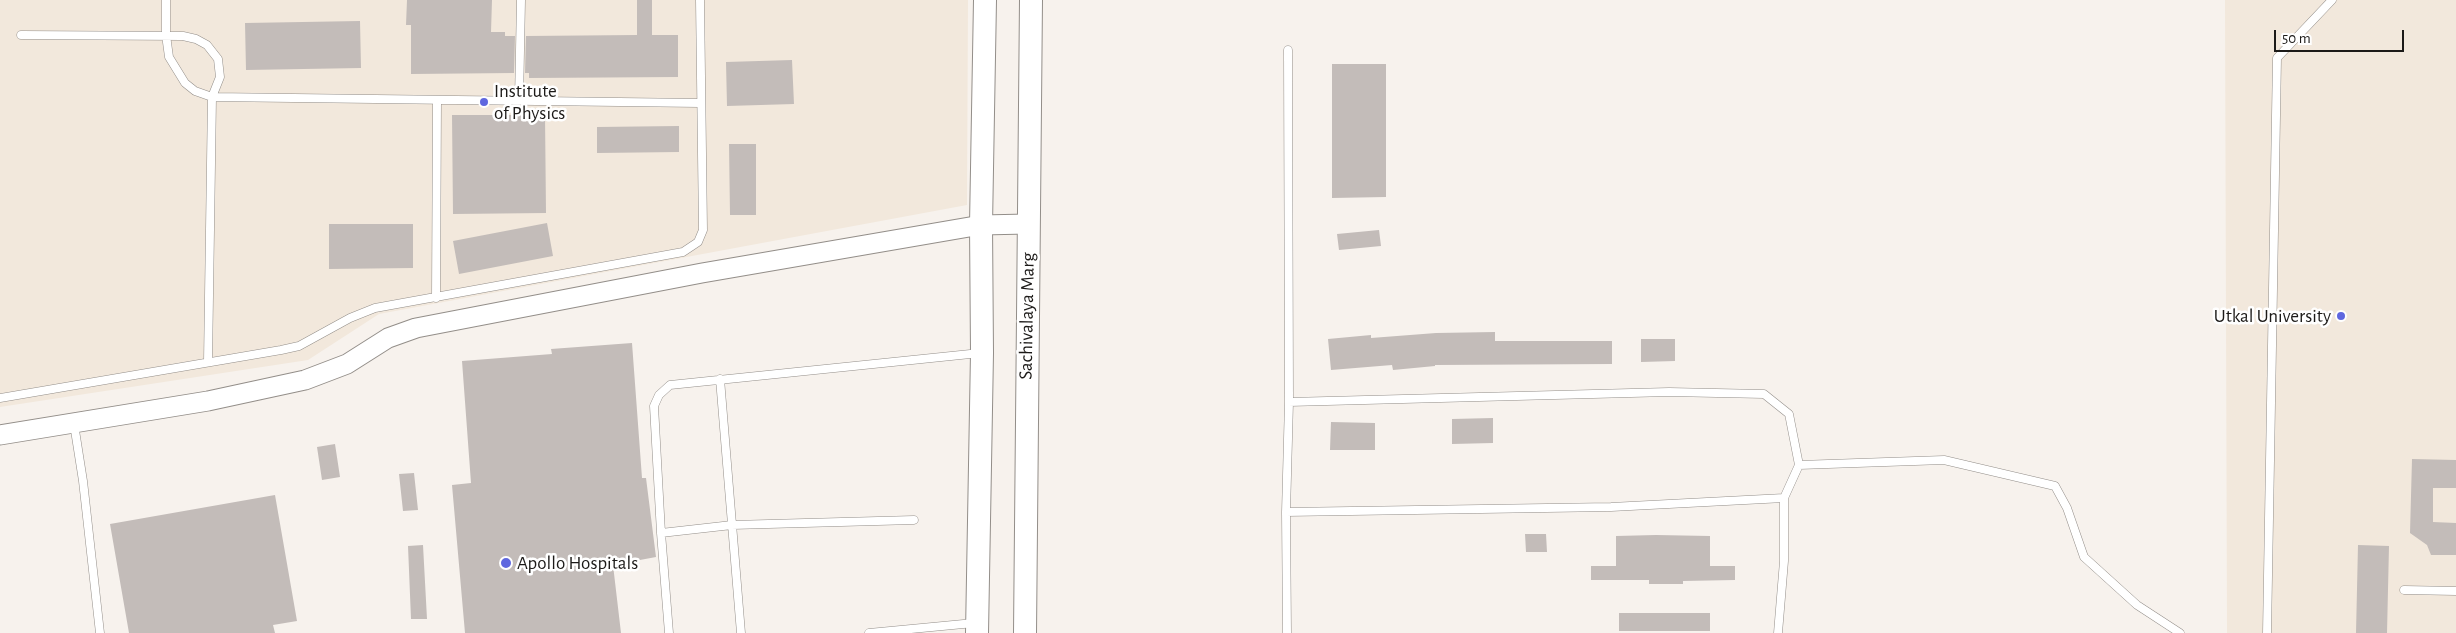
<!DOCTYPE html>
<style>
body{margin:0}
#map{position:relative;width:2456px;height:633px;overflow:hidden;background:#f7f2ed;font-family:"Alegreya Sans",sans-serif}
canvas{display:block}
.scale{position:absolute;left:2274px;top:30px;width:130px;height:22px;box-sizing:border-box;border:2px solid #1c1a18;border-top:0;padding-left:6px;font-size:15px;line-height:18px;white-space:nowrap;color:#1c1a18;-webkit-text-stroke:4px #fff;paint-order:stroke}
</style>
<div id="map">
<canvas width="2456" height="633"></canvas>
<div class="scale">50 m</div>
</div>
<script>
const c = document.querySelector('canvas').getContext('2d');
c.lineJoin = 'round';
function fillPath(path, color) {
  c.fillStyle = color;
  c.fill(path, 'evenodd');
}
function shape(rows) {
  const path = new Path2D();
  for (const r of rows) {
    path.moveTo(r[0], r[1]);
    for (let i = 2; i < r.length; i += 2) path.lineTo(r[i], r[i + 1]);
  }
  return path;
}
function stroke(path, color, width, dash) {
  c.strokeStyle = color;
  c.lineWidth = width;
  c.lineCap = dash ? 'butt' : 'round';
  c.setLineDash(dash || []);
  c.stroke(path);
}
function write(font, color, halo, rows, align = 'center') {
  c.font = font + ' "Alegreya Sans",sans-serif';
  c.lineWidth = 5;
  c.setLineDash([]);
  c.textBaseline = 'middle';
  c.strokeStyle = halo;
  c.fillStyle = color;
  for (const [text, x, y, turn = 0] of rows) {
    c.save();
    c.translate(x, y);
    c.rotate((+turn || 0) * Math.PI / 180);
    c.textAlign = isNaN(turn) ? turn : align;
    if (halo) c.strokeText(text, 0, 0);
    c.fillText(text, 0, 0);
    c.restore();
  }
}
fillPath(shape([
 [0,0,968,0,967,205,379,314,308,360,0,407],
 [2225,0,2456,0,2456,633,2227,633]
]), '#f2e8dc');
fillPath(shape([
 [407,0,492,0,491,32,505,32,505,36,515,36,514,73,411,74,411,25,406,25],
 [637,0,652,0,652,35,678,35,678,77,529,78,529,73,525,73,526,36,637,35],
 [360,21,361,68,246,70,245,23],
 [792,60,794,104,727,106,726,62],
 [1332,64,1386,64,1386,197,1332,198],
 [452,115,545,115,546,213,453,214],
 [679,126,679,152,597,153,597,127],
 [729,144,756,144,756,215,730,215],
 [547,223,553,256,459,274,453,241],
 [329,224,413,224,413,268,329,269],
 [1379,230,1381,246,1339,250,1337,234],
 [1495,332,1495,341,1612,341,1612,364,1435,365,1435,366,1393,370,1392,365,1331,370,1328,339,1371,335,1371,338,1436,333],
 [1641,339,1675,339,1675,361,1641,362],
 [632,343,642,478,646,478,656,557,613,565,621,633,465,633,452,485,471,483,462,361,552,354,551,349],
 [1493,418,1493,443,1452,444,1452,419],
 [1331,422,1375,423,1375,450,1330,450],
 [335,444,340,477,322,480,317,447],
 [2412,459,2456,460,2456,488,2433,488,2433,522,2456,523,2456,555,2431,555,2427,545,2410,533],
 [414,473,418,510,403,511,399,474],
 [275,495,297,621,273,625,275,633,129,633,110,524],
 [1525,534,1546,534,1547,552,1526,552],
 [1656,535,1710,536,1710,566,1735,566,1735,580,1683,581,1683,584,1649,584,1649,580,1591,580,1591,566,1616,566,1616,536],
 [423,545,427,619,411,619,408,546],
 [2358,545,2389,546,2387,633,2356,633],
 [1619,613,1710,613,1710,631,1619,631]
]), '#c3bcb9');
const service = shape([
 [166,0,166,35,169,57,185,83,195,91,212,97,700,103],
 [21,35,183,36,196,39,207,45,218,59,220,77,212,97,208,362],
 [1288,50,1289,402],
 [519,101,521,0],
 [436,298,437,100],
 [720,379,741,633],
 [0,398,281,350,299,346,350,318,375,308,683,252,698,242,703,230,700,0],
 [74,424,83,481,100,633],
 [1286,512,1289,402,1669,392,1764,394,1789,414,1799,465],
 [661,533,732,525,914,520],
 [2404,590,2456,591],
 [669,633,661,533,654,406,659,395,670,385,980,353],
 [869,633,974,623],
 [1287,633,1286,512,1611,507,1784,498,1799,465,1944,460,2055,486,2067,508,2084,557,2137,605,2180,633],
 [1778,633,1784,561,1784,498],
 [2267,633,2277,58,2332,0]
]);
const tertiary = shape([
 [0,435,208,401,305,380,347,364,388,338,416,328,702,273,981,225,1028,224]
]);
const secondary = shape([
 [977,633,982,353,981,225,985,0],
 [1025,633,1031,0]
]);
stroke(service, '#938e89', 9);
stroke(tertiary, '#938e89', 21);
stroke(secondary, '#938e89', 24);
stroke(service, '#fff', 8);
stroke(tertiary, '#fff', 19);
stroke(secondary, '#fff', 22);
for (const [x, y, r, color] of [
 [484,102,5,"#5f67df"],
 [2341,316,5,"#5f67df"],
 [506,563,6,"#5f67df"]
]) {
  const dot = new Path2D();
  dot.arc(x, y, r, 0, 2 * Math.PI);
  c.fillStyle = color;
  c.fill(dot);
  stroke(dot, '#fff', 2);
}
write('19px', '#1c1a18', '#fff', [
 ["Institute",494,91],
 ["of Physics",494,113],
 ["Utkal University",2331,316,"right"],
 ["Apollo Hospitals",517,563]
], 'left');
write('19px', '#1c1a18', '#fff', [
 ["Sachivalaya Marg",1027,316,-89]
]);
</script>
